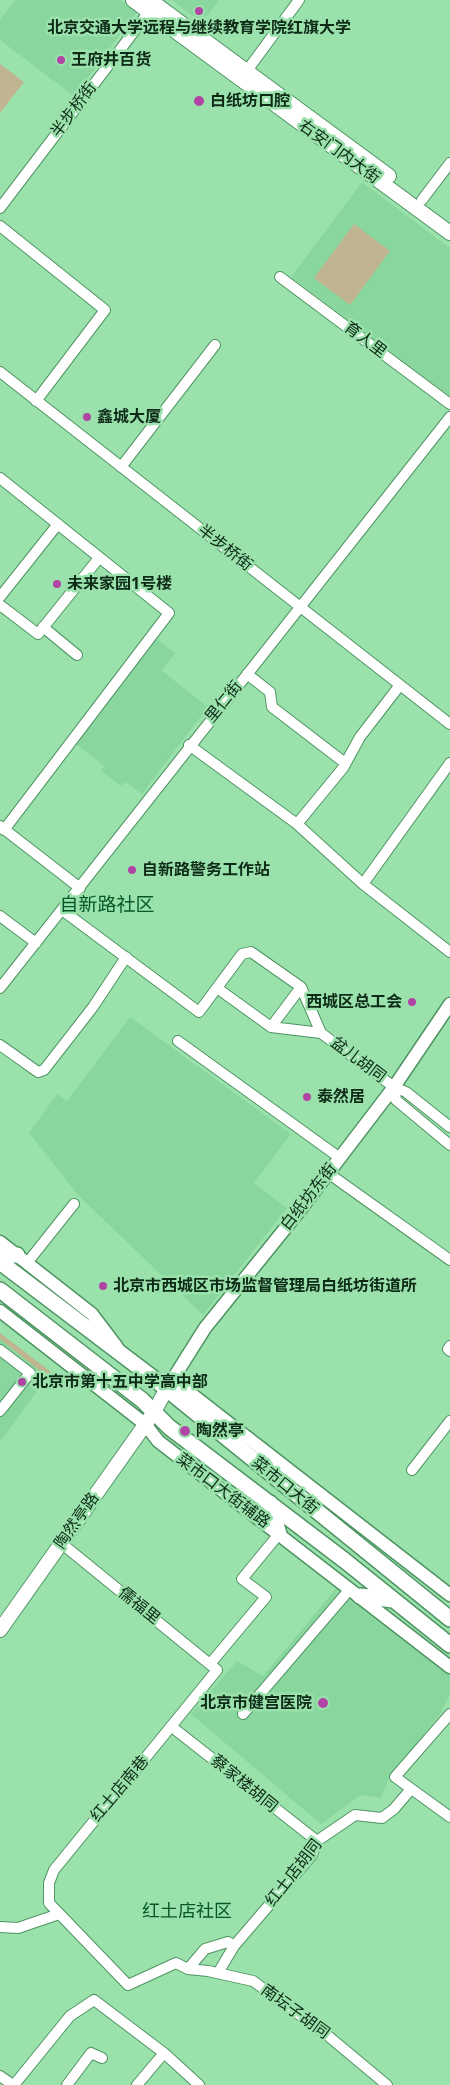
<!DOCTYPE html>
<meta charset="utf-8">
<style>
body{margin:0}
canvas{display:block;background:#9ae1ac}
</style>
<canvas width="450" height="2085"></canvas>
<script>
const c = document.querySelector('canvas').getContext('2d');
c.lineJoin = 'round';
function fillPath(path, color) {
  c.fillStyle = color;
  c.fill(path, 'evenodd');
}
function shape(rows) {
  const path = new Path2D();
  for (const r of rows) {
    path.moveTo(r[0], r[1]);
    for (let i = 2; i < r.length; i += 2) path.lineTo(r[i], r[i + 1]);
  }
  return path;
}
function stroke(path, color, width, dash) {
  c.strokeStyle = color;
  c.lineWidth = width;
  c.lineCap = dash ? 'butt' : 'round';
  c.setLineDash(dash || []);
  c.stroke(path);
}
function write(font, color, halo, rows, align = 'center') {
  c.font = font + ' "Noto Sans","Noto Sans SC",sans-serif';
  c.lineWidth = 5;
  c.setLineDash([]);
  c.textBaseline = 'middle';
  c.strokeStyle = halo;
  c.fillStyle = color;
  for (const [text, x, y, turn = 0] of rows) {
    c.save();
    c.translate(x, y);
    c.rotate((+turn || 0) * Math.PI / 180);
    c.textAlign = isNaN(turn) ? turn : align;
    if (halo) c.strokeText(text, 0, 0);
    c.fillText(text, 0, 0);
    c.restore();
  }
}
fillPath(shape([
 [15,0,121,0,137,12,74,96,0,40,0,20],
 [172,0,219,0,202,23],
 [362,182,450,248,450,396,291,277],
 [154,637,175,653,162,671,208,707,142,794,125,782,121,786,101,771,104,766,74,742],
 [130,1017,291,1134,254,1183,287,1208,203,1315,79,1196,29,1133,57,1094,67,1101],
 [0,1333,51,1372,0,1442],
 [339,1585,450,1674,450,1693,441,1713,389,1778,381,1798,361,1795,321,1824,191,1714,237,1661,263,1676]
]), '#89d79e');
fillPath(shape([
 [0,64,24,82,0,113],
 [354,224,390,251,350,305,314,278],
 [0,1333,51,1372,48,1377,0,1339]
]), '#c1b591');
const minor = shape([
 [246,72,299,0],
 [422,200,450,163],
 [0,208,148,13],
 [0,226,105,310,36,401],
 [280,277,450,404],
 [0,372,450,724],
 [121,467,215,345],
 [0,478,169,613,4,830],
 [0,597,58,524],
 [0,605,38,634,99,558],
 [43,627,77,655],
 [247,674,270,692,272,707,345,763],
 [189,745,297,824,363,884,450,952],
 [297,824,343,768,360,737,400,685],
 [0,826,80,888],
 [363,884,450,763],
 [62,910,199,1012,242,954,251,952,301,987,321,1033,394,1087,406,1092,450,1127],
 [0,916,36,943],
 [301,987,271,1027,321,1033],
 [0,988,450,417],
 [217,988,271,1027],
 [178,1041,340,1158],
 [0,1045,38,1072,44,1070,93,1007,126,957],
 [394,1087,396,1100,450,1145],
 [328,1173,450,1260],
 [27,1263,74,1204],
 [450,1346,448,1349,450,1351],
 [0,1350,30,1373,0,1411],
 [412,1470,450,1421],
 [61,1543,217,1670,54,1870,49,1883,49,1903,128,1985,176,1963,188,1969,205,1949,228,1942,234,1946],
 [210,1664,266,1597,242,1579,279,1534],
 [243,1714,350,1589],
 [450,1714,395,1777,450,1817],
 [172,1727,317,1841],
 [0,1927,18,1928,59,1914],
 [188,1969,208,1971,253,1981,327,2035,387,2085],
 [218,1973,234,1946,312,1855,317,1841,355,1815,382,1818,394,1809,411,1789],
 [0,2076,13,2085],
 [14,2085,70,2016,94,2000,164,2053,199,2085],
 [67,2085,91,2053,102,2058],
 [137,2085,164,2053]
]);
const tertiary = shape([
 [0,1242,92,1314,117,1347],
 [0,1311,145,1424,158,1441,450,1667],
 [172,1379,450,1595],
 [166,1390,205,1328,300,1210,394,1087,450,1004]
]);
const secondary = shape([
 [133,0,450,233],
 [150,0,389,176],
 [0,1630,154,1412,166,1390]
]);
const primary = shape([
 [0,1254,17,1255],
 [0,1262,153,1378,450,1619],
 [0,1290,142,1400,169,1427,344,1560,450,1645],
 [270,1503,279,1534],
 [360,1596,393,1600]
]);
stroke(minor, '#4f9563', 12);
stroke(tertiary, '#4f9563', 15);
stroke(secondary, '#4f9563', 16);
stroke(primary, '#4f9563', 18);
stroke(minor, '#fff', 10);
stroke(tertiary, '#fff', 12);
stroke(secondary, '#fff', 14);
stroke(primary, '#fff', 15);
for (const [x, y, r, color] of [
 [199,11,5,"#b045a5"],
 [61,60,5,"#b045a5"],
 [199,101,6,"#b045a5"],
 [87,417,5,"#b045a5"],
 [57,584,5,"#b045a5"],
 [132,870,5,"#b045a5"],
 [412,1002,5,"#b045a5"],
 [307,1097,5,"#b045a5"],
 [103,1286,5,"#b045a5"],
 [22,1382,5,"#b045a5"],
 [185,1431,6,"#b045a5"],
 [323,1703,6,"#b045a5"]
]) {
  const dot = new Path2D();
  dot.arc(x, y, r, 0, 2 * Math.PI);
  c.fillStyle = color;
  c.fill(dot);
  stroke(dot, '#9ae1ac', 2);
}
write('bold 16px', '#0e2b17', '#9ae1ac', [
 ["北京交通大学远程与继续教育学院红旗大学",199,28,"center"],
 ["王府井百货",71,60],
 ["白纸坊口腔",210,101],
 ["鑫城大厦",97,417],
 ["未来家园1号楼",67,584],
 ["自新路警务工作站",142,870],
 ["西城区总工会",402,1002,"right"],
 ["泰然居",317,1097],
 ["北京市西城区市场监督管理局白纸坊街道所",113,1286],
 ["北京市第十五中学高中部",32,1382],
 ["陶然亭",196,1431],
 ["北京市健宫医院",312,1703,"right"]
], 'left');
write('16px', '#0e2b17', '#9ae1ac', [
 ["半步桥街",74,110,-53],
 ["右安门内大街",339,152,36],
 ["育人里",365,340,37],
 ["半步桥街",225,548,38],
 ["里仁街",224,702,-51],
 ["盆儿胡同",358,1060,37],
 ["白纸坊东街",309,1197,-52],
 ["菜市口大街",285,1486,39],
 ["菜市口大街辅路",223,1491,37],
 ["陶然亭路",77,1521,-55],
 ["儒福里",139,1606,39],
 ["蔡家楼胡同",244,1784,39],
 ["红土店南巷",120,1789,-50],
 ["红土店胡同",294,1873,-52],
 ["南坛子胡同",295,2012,36]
]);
write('18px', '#065729', '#9ae1ac', [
 ["红土店社区",187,1912]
]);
write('19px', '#065729', '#9ae1ac', [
 ["自新路社区",107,906]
]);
</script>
